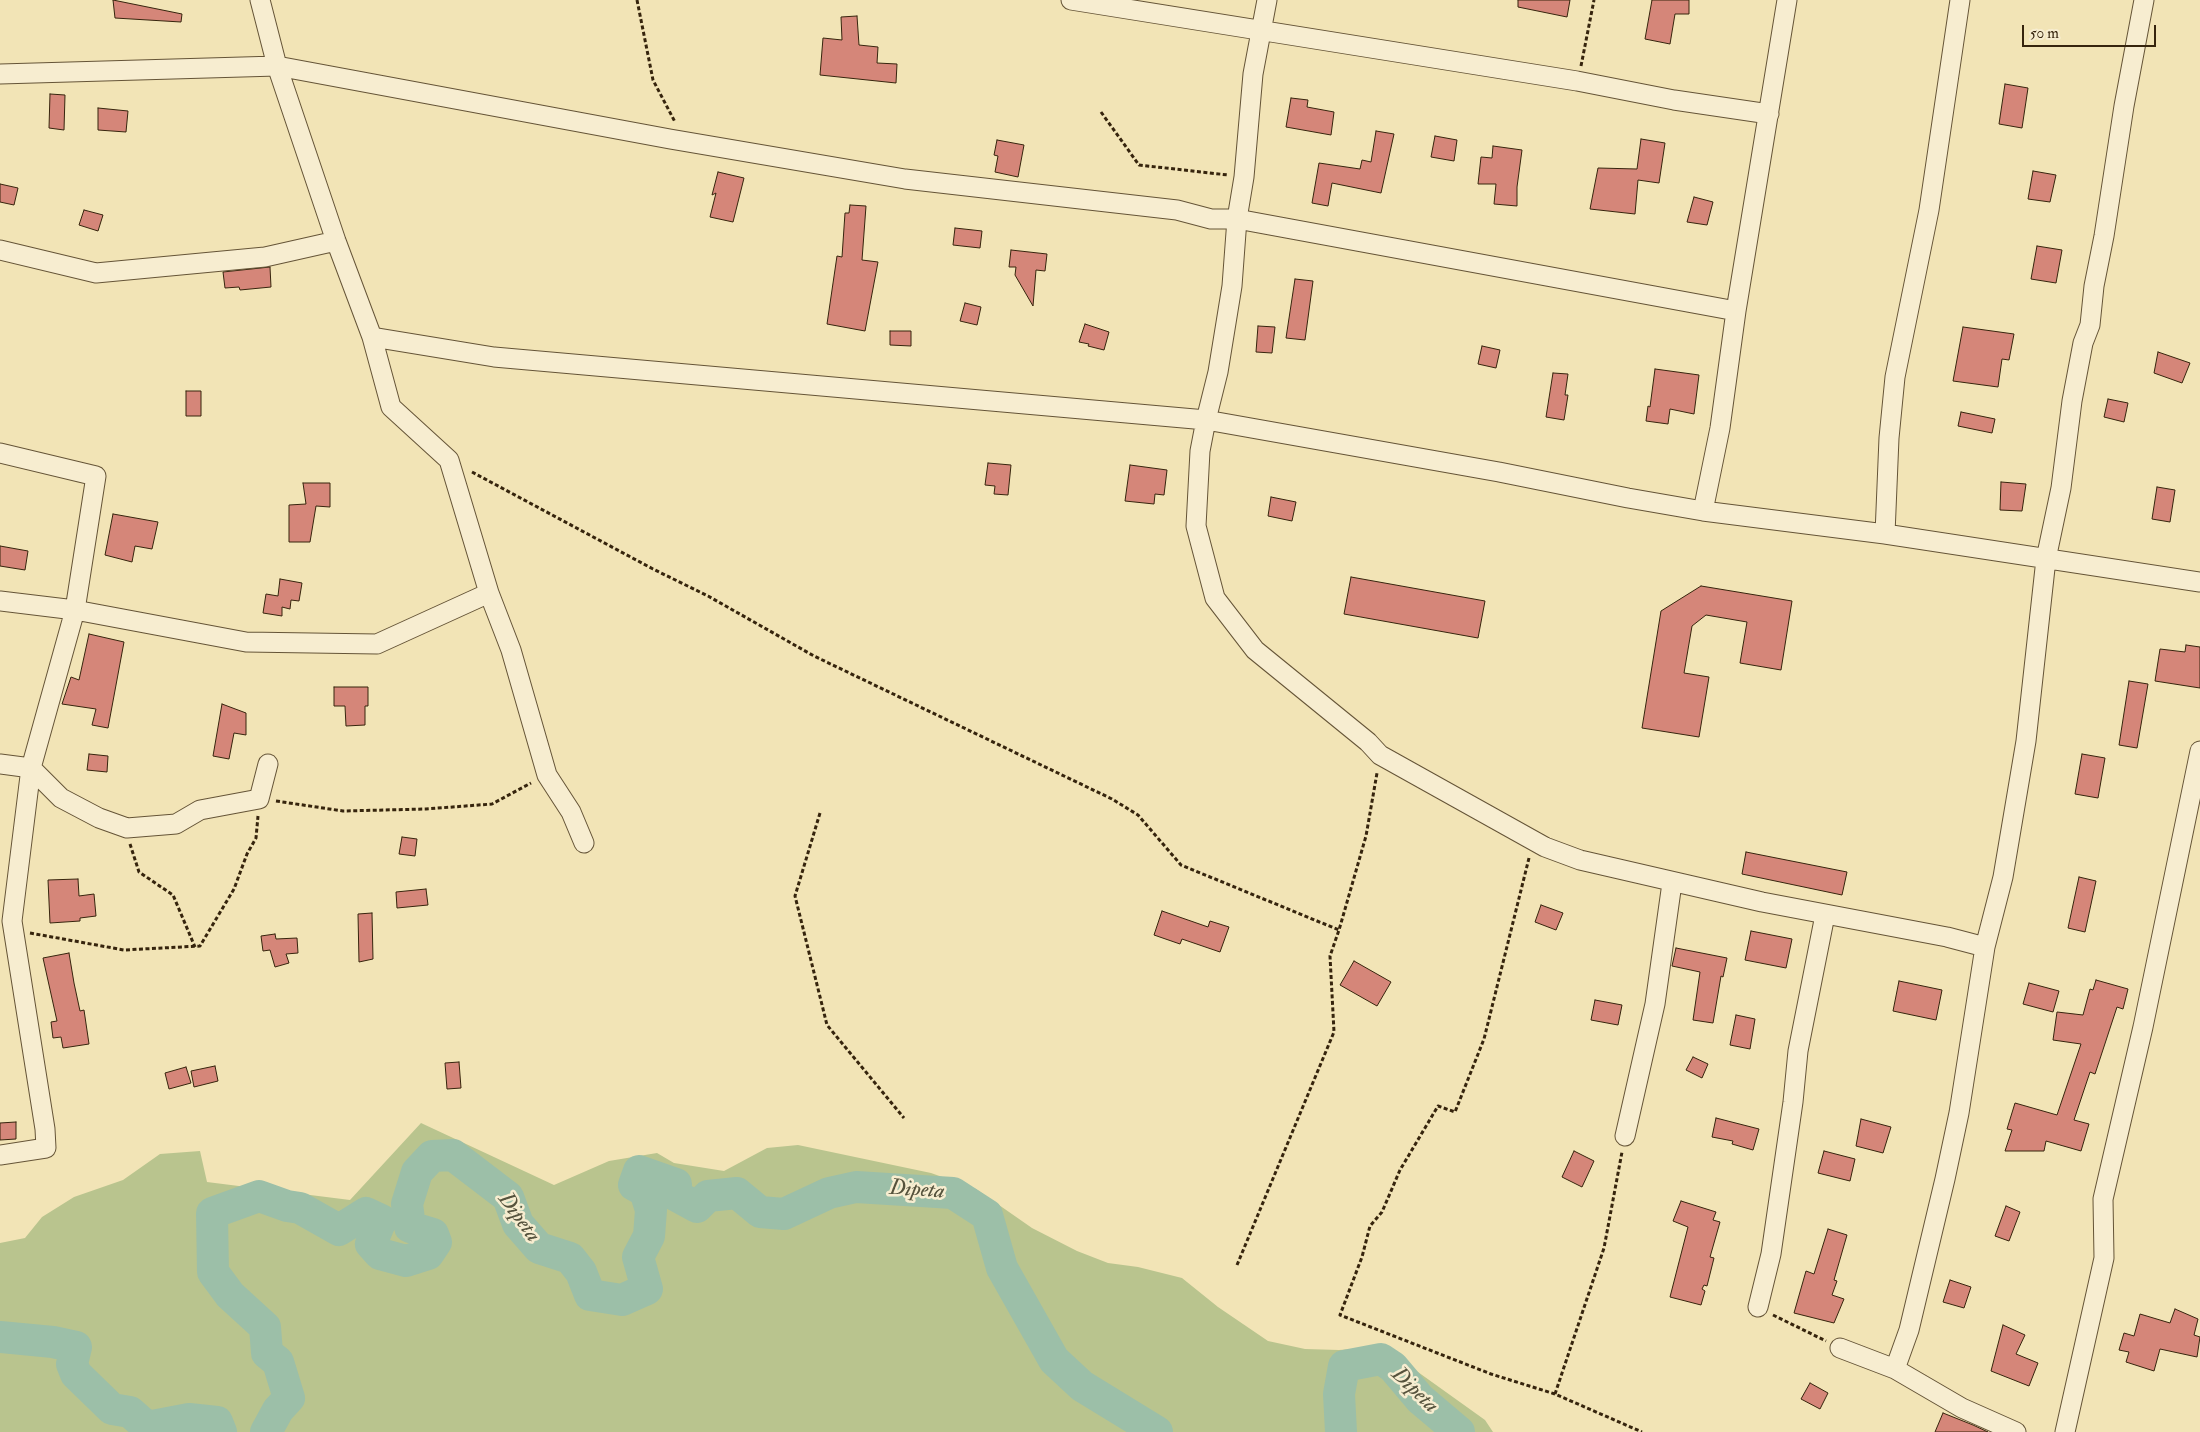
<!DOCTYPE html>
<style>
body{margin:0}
#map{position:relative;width:2200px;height:1432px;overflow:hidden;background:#f2e4b6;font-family:"IM FELL Double Pica",serif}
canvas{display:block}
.scale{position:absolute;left:2022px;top:25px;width:134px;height:22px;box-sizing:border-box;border:2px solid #36240d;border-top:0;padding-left:6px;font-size:15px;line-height:18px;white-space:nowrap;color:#36240d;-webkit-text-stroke:4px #f7edd0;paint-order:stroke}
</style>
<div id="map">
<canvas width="2200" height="1432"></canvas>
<div class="scale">50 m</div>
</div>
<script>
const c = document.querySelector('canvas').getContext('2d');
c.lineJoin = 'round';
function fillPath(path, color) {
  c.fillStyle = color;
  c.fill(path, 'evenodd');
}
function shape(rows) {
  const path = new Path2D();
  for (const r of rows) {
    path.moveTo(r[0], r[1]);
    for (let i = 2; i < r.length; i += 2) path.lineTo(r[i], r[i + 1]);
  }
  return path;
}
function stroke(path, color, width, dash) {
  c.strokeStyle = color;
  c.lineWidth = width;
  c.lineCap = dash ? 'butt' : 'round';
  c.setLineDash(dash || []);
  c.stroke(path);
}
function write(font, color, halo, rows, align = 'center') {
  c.font = font + ' "IM FELL Double Pica",serif';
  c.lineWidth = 5;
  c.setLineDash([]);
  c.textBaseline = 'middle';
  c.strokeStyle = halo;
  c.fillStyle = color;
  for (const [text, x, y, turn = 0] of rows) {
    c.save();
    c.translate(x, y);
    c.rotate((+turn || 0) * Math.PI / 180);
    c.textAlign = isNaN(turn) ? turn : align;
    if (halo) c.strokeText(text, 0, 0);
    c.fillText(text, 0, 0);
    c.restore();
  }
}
fillPath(shape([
 [421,1123,554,1185,609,1161,657,1153,674,1163,724,1171,767,1148,798,1145,931,1173,976,1189,1032,1228,1077,1251,1108,1263,1138,1267,1182,1278,1218,1307,1268,1341,1305,1349,1339,1350,1383,1347,1485,1420,1493,1432,0,1432,0,1243,25,1238,42,1217,74,1197,123,1180,160,1154,200,1151,207,1182,350,1200]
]), '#b9c48e');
stroke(shape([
 [0,1337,53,1342,76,1347,72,1364,76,1374,112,1409,130,1412,147,1427,189,1419,217,1422,221,1432],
 [266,1432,278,1410,289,1398,278,1362,267,1353,265,1327,230,1295,213,1272,212,1213,259,1196,287,1206,300,1208,339,1230,366,1213,381,1220,371,1244,380,1254,406,1261,428,1254,436,1242,433,1234,410,1227,407,1204,417,1172,432,1156,453,1155,508,1197,518,1224,539,1248,570,1258,581,1272,590,1295,622,1300,647,1289,638,1257,649,1236,651,1210,645,1191,634,1185,639,1171,676,1184,675,1195,697,1207,708,1196,737,1193,760,1212,784,1214,829,1193,856,1187,953,1193,987,1215,1002,1268,1054,1360,1082,1386,1157,1432],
 [1341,1432,1339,1394,1344,1366,1381,1359,1393,1367,1420,1399,1459,1432]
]), '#9cbfa8', 32);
const building = shape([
 [113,0,182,14,181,22,115,18,113,0],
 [1518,0,1570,0,1567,17,1518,7,1518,0],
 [1652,0,1689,0,1689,14,1675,14,1670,44,1645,39,1652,0],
 [857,16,859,45,878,47,877,63,897,64,896,83,820,75,823,38,842,40,841,17,857,16],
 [2005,84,2028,88,2022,128,1999,124,2005,84],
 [50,94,65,95,64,130,49,128,50,94],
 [1291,98,1308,100,1307,107,1334,112,1331,135,1286,127,1291,98],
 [98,108,128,111,126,132,98,130,98,108],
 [1376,131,1394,134,1381,193,1332,183,1328,206,1312,203,1319,163,1360,169,1362,160,1371,162,1376,131],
 [1435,136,1457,140,1454,161,1431,157,1435,136],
 [1641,139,1665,143,1659,183,1638,180,1635,214,1590,209,1598,168,1637,169,1641,139],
 [997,140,1024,145,1018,177,995,172,998,156,994,155,997,140],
 [1493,146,1522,150,1517,187,1517,206,1494,204,1496,184,1478,184,1481,157,1492,158,1493,146],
 [2033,171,2056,175,2050,202,2028,199,2033,171],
 [718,172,744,178,733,222,710,217,716,193,712,195,718,172],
 [0,184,18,188,14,205,0,202,0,184],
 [1694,197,1713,202,1707,225,1687,222,1694,197],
 [850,205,866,206,862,260,878,262,865,331,827,324,837,256,842,257,845,213,849,213,850,205],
 [84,210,103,215,98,231,79,225,84,210],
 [955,228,982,231,980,248,953,245,955,228],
 [2037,246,2062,250,2056,283,2031,279,2037,246],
 [1011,250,1047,254,1045,271,1036,270,1033,306,1015,275,1016,267,1009,267,1011,250],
 [270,267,271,287,240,290,239,287,225,288,223,272,270,267],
 [1295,279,1313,281,1305,340,1286,338,1295,279],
 [965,303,981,307,977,325,960,321,965,303],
 [1085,324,1109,332,1104,350,1088,346,1089,344,1079,342,1085,324],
 [1258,326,1275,327,1272,353,1256,352,1258,326],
 [1963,327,2014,334,2009,360,2002,359,1998,387,1953,381,1963,327],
 [890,331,911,331,911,346,890,345,890,331],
 [1482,346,1500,350,1496,368,1478,364,1482,346],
 [2158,352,2190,363,2182,383,2154,373,2158,352],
 [1655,369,1699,375,1694,414,1670,409,1668,424,1646,421,1648,406,1650,407,1655,369],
 [1553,373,1568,374,1565,395,1568,395,1564,420,1546,417,1553,373],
 [186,391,201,391,201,416,186,416,186,391],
 [2108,399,2128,403,2124,422,2104,417,2108,399],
 [1961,412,1995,419,1992,433,1958,426,1961,412],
 [988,463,1011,465,1008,495,994,494,995,486,985,485,988,463],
 [1130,465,1167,470,1164,495,1155,494,1154,504,1125,501,1130,465],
 [2001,482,2026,484,2022,511,2000,510,2001,482],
 [303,483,330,483,330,507,316,506,310,542,289,542,289,505,306,504,303,483],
 [2157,487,2175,490,2170,522,2152,519,2157,487],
 [1271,497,1296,502,1292,521,1268,516,1271,497],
 [113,514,158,522,152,549,135,546,132,562,105,555,113,514],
 [0,546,28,551,25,570,0,566,0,546],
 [1351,577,1485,601,1478,638,1344,614,1351,577],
 [280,579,302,583,299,601,291,600,290,609,282,607,282,616,263,613,266,594,278,596,280,579],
 [1701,586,1792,601,1781,670,1740,663,1747,622,1706,615,1692,626,1684,673,1709,677,1699,737,1642,728,1661,611,1701,586],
 [89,634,124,642,108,728,92,725,96,709,62,704,71,677,79,680,89,634],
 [2186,645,2200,647,2200,688,2155,681,2160,649,2185,652,2186,645],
 [2129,681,2148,684,2137,748,2119,745,2129,681],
 [334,687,368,687,368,706,365,706,365,725,346,726,345,706,334,706,334,687],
 [222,704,246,713,246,735,234,733,229,759,213,756,222,704],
 [89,754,108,756,107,772,87,770,89,754],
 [2082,754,2105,758,2098,798,2075,794,2082,754],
 [402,837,417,839,415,856,399,854,402,837],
 [1746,852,1847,872,1842,895,1742,874,1746,852],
 [2079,877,2096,881,2085,932,2068,928,2079,877],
 [78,879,79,896,94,894,96,916,80,918,80,921,50,923,48,880,78,879],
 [426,889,428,905,397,908,396,892,426,889],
 [1541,905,1563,913,1556,930,1535,922,1541,905],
 [1162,911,1208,927,1210,921,1229,927,1220,952,1182,939,1180,944,1154,935,1162,911],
 [372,913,373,959,359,962,358,914,372,913],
 [1751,931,1792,939,1786,968,1745,960,1751,931],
 [275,934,276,939,297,938,298,953,286,954,289,963,275,967,270,950,263,951,261,936,275,934],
 [1676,948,1727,958,1723,977,1721,976,1713,1023,1693,1020,1700,972,1672,966,1676,948],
 [69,953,74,983,80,1011,84,1010,89,1044,63,1048,61,1037,53,1038,51,1022,57,1021,43,958,69,953],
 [1354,961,1391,982,1377,1006,1340,985,1354,961],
 [2096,980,2128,989,2123,1009,2117,1007,2095,1074,2090,1072,2074,1120,2089,1124,2081,1151,2046,1141,2044,1151,2005,1151,2012,1130,2007,1129,2015,1103,2057,1115,2081,1044,2053,1040,2057,1012,2083,1015,2090,989,2093,990,2096,980],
 [1899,981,1942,990,1936,1020,1893,1011,1899,981],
 [2029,983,2059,991,2053,1012,2023,1004,2029,983],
 [1595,1000,1622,1005,1618,1025,1591,1020,1595,1000],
 [1736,1015,1755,1019,1750,1049,1730,1045,1736,1015],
 [1693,1057,1708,1064,1702,1078,1686,1070,1693,1057],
 [459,1062,461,1088,447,1089,445,1063,459,1062],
 [215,1066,218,1081,194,1087,191,1071,215,1066],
 [186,1067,191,1083,169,1089,165,1073,186,1067],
 [1716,1118,1759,1129,1753,1150,1732,1144,1733,1141,1712,1137,1716,1118],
 [1861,1119,1891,1127,1883,1153,1856,1146,1861,1119],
 [16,1122,16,1139,0,1140,0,1123,16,1122],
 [1574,1151,1594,1161,1582,1187,1562,1177,1574,1151],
 [1824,1151,1855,1159,1850,1181,1818,1173,1824,1151],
 [1681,1201,1716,1212,1713,1220,1720,1222,1710,1257,1714,1258,1707,1286,1704,1285,1702,1289,1705,1291,1701,1305,1670,1297,1688,1227,1673,1221,1681,1201],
 [2006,1206,2020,1212,2009,1241,1995,1236,2006,1206],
 [1828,1229,1847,1235,1834,1280,1837,1281,1832,1295,1844,1299,1834,1323,1794,1313,1806,1271,1814,1274,1828,1229],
 [1950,1280,1971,1287,1964,1308,1943,1302,1950,1280],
 [2175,1309,2198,1319,2194,1335,2200,1337,2197,1357,2160,1349,2154,1371,2126,1362,2129,1352,2119,1350,2124,1333,2134,1336,2140,1314,2170,1323,2175,1309],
 [2003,1325,2025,1335,2016,1354,2038,1363,2029,1386,1991,1371,2003,1325],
 [1810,1383,1828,1393,1820,1409,1801,1399,1810,1383],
 [1943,1413,1973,1425,1988,1432,1935,1432,1943,1413]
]);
fillPath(building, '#d58679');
stroke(building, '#36240d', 1);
const minor = shape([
 [260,0,277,66,336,241,372,337,391,407,449,460,489,593,511,650,547,775,571,812,584,843],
 [1071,0,1577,81,1674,100,1769,114],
 [0,74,277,66,670,139,905,179,1177,210,1211,219,1237,219,1244,177,1253,74,1267,0],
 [0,250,96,273,265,257,336,241],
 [1736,311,1237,219,1232,286,1218,372,1206,420,1499,472,1628,498,1703,511,1885,534,2200,582],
 [372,337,494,357,1206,420,1200,451,1196,526,1215,598,1255,650,1368,742,1380,755,1545,847,1580,860,1762,902,1947,937,1985,947],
 [0,453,96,476,75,610,31,768,12,921,45,1129,46,1148,0,1155],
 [1703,511,1720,428,1736,311,1787,0],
 [1885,534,1889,438,1895,377,1929,210,1960,0],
 [0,601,75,610,246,642,377,644,489,593],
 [0,764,31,768,61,798,99,818,127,828,176,824,200,810,259,799,268,764],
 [1625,1136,1655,1004,1672,883],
 [1758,1307,1771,1254,1793,1102,1798,1051,1825,915],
 [1840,1348,1895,1369,1962,1408,2016,1432],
 [1895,1369,1909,1330,1945,1179,1959,1113,1985,947,2003,877,2026,741,2046,559,2061,488,2072,401,2083,343,2090,325,2094,286,2104,236,2124,106,2144,0],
 [2065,1432,2104,1258,2103,1199,2143,1027,2200,751]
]);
stroke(minor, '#655437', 21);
stroke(shape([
 [637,0,653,80,675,122],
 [1581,66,1594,0],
 [1101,112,1139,165,1228,175],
 [472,472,653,569,708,596,814,656,1112,799,1138,815,1181,865,1339,930],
 [276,801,343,811,426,809,492,804,531,783],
 [820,813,795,896,827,1025,904,1118],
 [130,844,139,872,173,895,195,947],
 [1529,858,1484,1039,1455,1112,1438,1106,1400,1170,1382,1212,1370,1226,1362,1257,1340,1315,1491,1374,1555,1394,1642,1432],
 [30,933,124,950,200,946,234,889,247,854,256,838,258,816],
 [1237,1265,1334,1032,1330,956,1339,930,1366,836,1377,773],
 [1773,1315,1826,1341],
 [1555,1394,1604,1248,1622,1152]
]), '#36240d', 3, [4, 2.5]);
stroke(minor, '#f7edd0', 19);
write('italic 22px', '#55523c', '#f7edd0', [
 ["Dipeta",917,1191,4],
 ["Dipeta",518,1218,54],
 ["Dipeta",1414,1391,44]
]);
</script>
